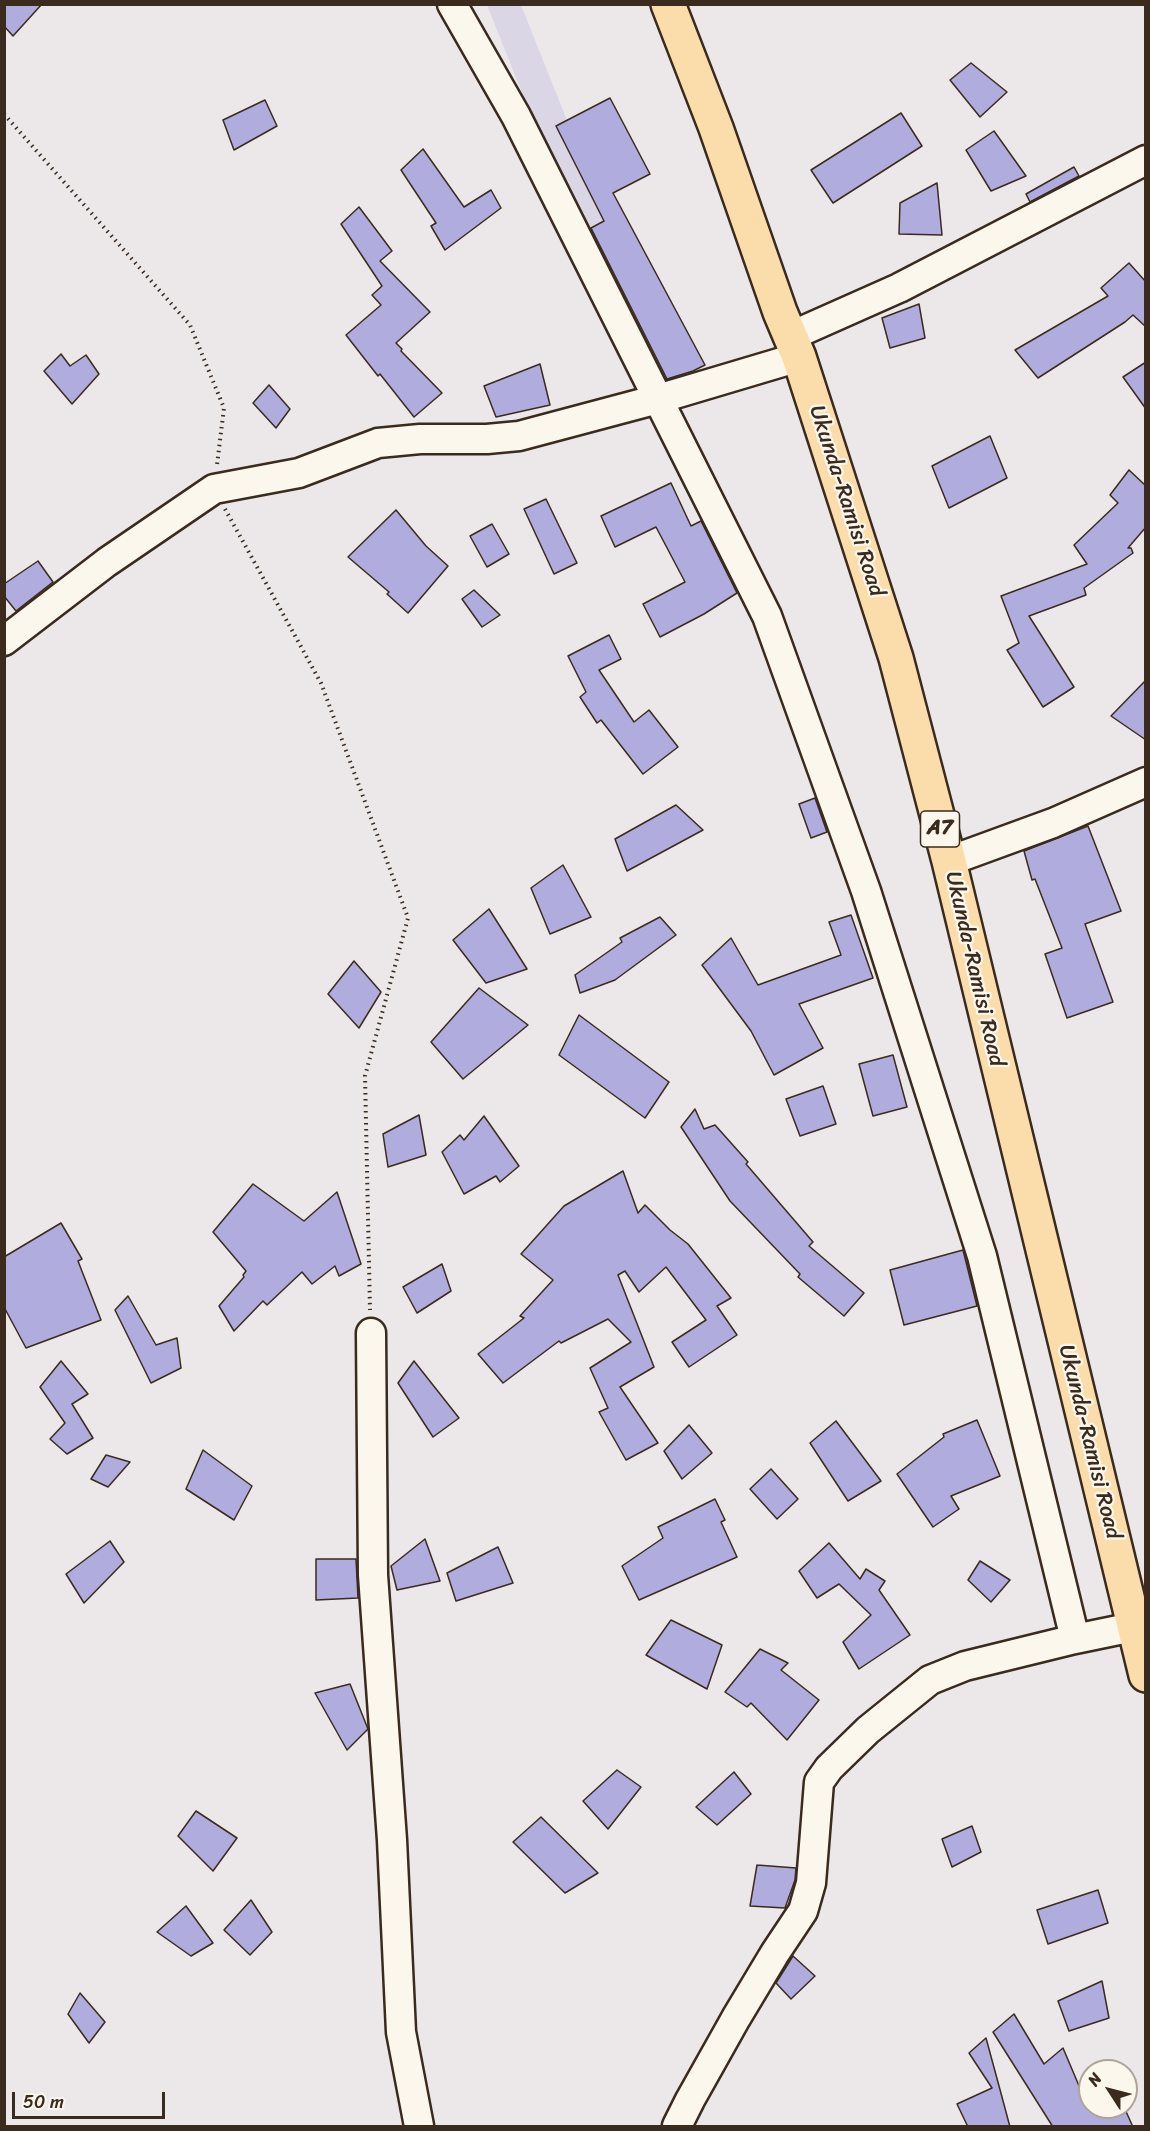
<!DOCTYPE html>
<style>
body{margin:0}
#map{position:relative;width:1150px;height:2131px;overflow:hidden;background:#ece8e9;font-family:Sriracha,sans-serif}
canvas{display:block}
.frame{position:absolute;inset:0;border:6px solid #3b2a1e;pointer-events:none}
.north{position:absolute;left:1078px;top:2059px;width:60px;height:60px;box-sizing:border-box;background:#fbf7ec;border:2px solid #aea59a;border-radius:50%;rotate:306deg;font-size:16px;font-weight:700;line-height:24px;text-align:center;color:#3b2a1e}
.north::after{content:'';display:block;margin:auto;width:21px;height:27px;background:#3b2a1e;clip-path:polygon(50% 0,100% 100%,50% 72%,0 100%)}
.scale{position:absolute;left:12px;top:2092px;width:153px;height:27px;box-sizing:border-box;border:3px solid #3b2a1e;border-top:0;padding-left:8px;font-size:18px;line-height:21px;white-space:nowrap;color:#3b2a1e;-webkit-text-stroke:4px #fbf7ec;paint-order:stroke}
</style>
<div id="map">
<canvas width="1150" height="2131"></canvas>
<div class="frame"></div>
<div class="north">N</div>
<div class="scale">50 m</div>
</div>
<script>
const c = document.querySelector('canvas').getContext('2d');
c.lineJoin = 'round';
function fillPath(path, color) {
  c.fillStyle = color;
  c.fill(path, 'evenodd');
}
function shape(rows) {
  const path = new Path2D();
  for (const r of rows) {
    path.moveTo(r[0], r[1]);
    for (let i = 2; i < r.length; i += 2) path.lineTo(r[i], r[i + 1]);
  }
  return path;
}
function stroke(path, color, width, dash) {
  c.strokeStyle = color;
  c.lineWidth = width;
  c.lineCap = dash ? 'butt' : 'round';
  c.setLineDash(dash || []);
  c.stroke(path);
}
function write(font, color, halo, rows, align = 'center') {
  c.font = font + ' Sriracha,sans-serif';
  c.lineWidth = 4.5;
  c.setLineDash([]);
  c.textBaseline = 'middle';
  c.strokeStyle = halo;
  c.fillStyle = color;
  for (const [text, x, y, turn = 0] of rows) {
    c.save();
    c.translate(x, y);
    c.rotate((+turn || 0) * Math.PI / 180);
    c.textAlign = isNaN(turn) ? turn : align;
    if (halo) c.strokeText(text, 0, 0);
    c.fillText(text, 0, 0);
    c.restore();
  }
}
fillPath(shape([
 [487,5,521,5,636,293,607,305]
]), '#dad6e5');
const building = shape([
 [4,4,42,4,13,36,4,26,4,4],
 [971,63,1007,92,980,117,950,80,971,63],
 [610,98,650,174,613,193,705,365,693,371,667,379,591,228,604,221,556,126,610,98],
 [265,100,277,126,234,150,223,120,265,100],
 [901,113,922,146,833,203,811,170,901,113],
 [994,131,1026,176,991,191,966,150,994,131],
 [423,149,464,207,491,190,501,208,445,250,431,226,436,223,401,170,423,149],
 [1074,167,1079,176,1030,202,1026,194,1074,167],
 [937,183,942,235,899,234,900,203,937,183],
 [359,207,392,251,380,261,430,312,396,343,402,349,401,351,442,393,414,417,380,374,378,376,346,335,381,305,372,295,382,286,341,224,359,207],
 [1129,263,1146,282,1146,327,1133,315,1125,322,1038,378,1015,350,1108,296,1101,288,1129,263],
 [919,304,925,338,890,348,882,318,919,304],
 [61,354,70,366,86,355,99,374,72,404,44,371,61,354],
 [1146,362,1146,409,1123,377,1146,362],
 [540,364,550,405,496,417,484,386,540,364],
 [269,385,290,409,276,428,253,403,269,385],
 [990,436,1007,478,949,508,932,466,990,436],
 [1129,470,1146,486,1146,527,1128,548,1131,548,1133,553,1084,588,1086,595,1029,616,1074,687,1043,707,1007,650,1019,643,1001,596,1087,564,1074,545,1118,503,1110,495,1129,470],
 [671,483,691,526,701,521,737,593,704,614,660,637,643,604,685,582,656,527,615,547,601,516,671,483],
 [546,499,577,563,554,574,524,509,546,499],
 [396,510,426,546,448,566,408,613,387,594,389,592,348,557,396,510],
 [492,524,509,554,487,567,470,536,492,524],
 [38,561,53,582,16,611,4,596,4,584,38,561],
 [474,590,500,615,482,627,462,599,474,590],
 [609,635,621,659,599,670,634,722,649,710,678,747,643,774,601,720,597,723,580,697,586,692,568,656,609,635],
 [1146,680,1146,740,1111,716,1146,680],
 [815,798,827,832,811,838,799,804,815,798],
 [676,805,703,830,627,871,615,839,676,805],
 [1088,826,1121,911,1085,924,1113,1002,1067,1018,1045,954,1062,948,1035,879,1032,880,1024,851,1088,826],
 [563,865,591,917,550,934,531,888,563,865],
 [489,909,527,969,486,983,453,940,489,909],
 [851,915,873,978,799,1004,823,1048,774,1075,751,1031,702,965,731,938,758,985,841,955,829,922,851,915],
 [660,917,676,935,615,980,580,993,575,975,622,942,620,938,660,917],
 [354,961,381,992,359,1028,328,994,354,961],
 [479,988,528,1025,463,1079,431,1042,479,988],
 [579,1015,669,1082,645,1118,559,1055,579,1015],
 [893,1055,907,1107,873,1116,859,1064,893,1055],
 [823,1086,836,1124,800,1136,786,1099,823,1086],
 [695,1109,704,1129,715,1125,748,1162,746,1164,813,1242,809,1246,864,1293,844,1316,798,1277,800,1274,730,1201,681,1127,695,1109],
 [419,1115,426,1155,388,1167,383,1134,419,1115],
 [484,1116,519,1166,500,1182,496,1176,464,1194,442,1152,460,1135,464,1140,484,1116],
 [623,1171,638,1213,645,1205,670,1230,688,1244,731,1298,717,1306,737,1335,689,1367,672,1342,706,1320,666,1267,639,1292,625,1271,618,1275,654,1367,620,1387,658,1443,626,1460,599,1412,608,1408,590,1368,631,1342,608,1319,561,1343,559,1341,503,1383,478,1354,524,1318,520,1316,553,1280,521,1254,564,1206,623,1171],
 [253,1184,304,1221,337,1192,361,1264,339,1276,335,1266,312,1284,302,1272,267,1305,263,1301,234,1331,219,1306,244,1277,243,1275,246,1271,213,1232,253,1184],
 [61,1223,82,1259,78,1261,101,1320,26,1348,4,1307,4,1257,61,1223],
 [963,1250,977,1306,904,1325,890,1270,963,1250],
 [442,1264,451,1291,417,1313,403,1287,442,1264],
 [128,1296,156,1345,177,1338,181,1368,151,1383,115,1310,128,1296],
 [61,1361,88,1394,72,1404,93,1438,67,1454,50,1439,65,1423,40,1387,61,1361],
 [414,1361,459,1418,433,1437,398,1383,414,1361],
 [977,1420,1000,1476,951,1496,959,1509,933,1527,897,1474,944,1437,943,1434,977,1420],
 [836,1421,881,1481,848,1501,810,1443,836,1421],
 [689,1425,712,1453,682,1479,664,1451,689,1425],
 [203,1450,252,1486,234,1520,186,1489,203,1450],
 [106,1455,130,1462,108,1487,91,1479,106,1455],
 [771,1469,798,1499,777,1519,750,1489,771,1469],
 [715,1499,725,1520,721,1522,737,1557,639,1600,622,1566,663,1538,658,1527,715,1499],
 [425,1539,440,1581,397,1590,391,1566,425,1539],
 [110,1541,124,1562,84,1603,66,1574,110,1541],
 [829,1543,860,1579,866,1569,885,1581,879,1590,910,1635,859,1669,843,1642,871,1615,839,1584,817,1598,799,1571,829,1543],
 [498,1547,513,1583,456,1601,447,1573,498,1547],
 [316,1559,356,1559,358,1598,316,1600,316,1559],
 [980,1561,1010,1580,991,1602,968,1580,980,1561],
 [671,1620,722,1645,707,1689,646,1655,671,1620],
 [760,1649,788,1663,781,1670,819,1700,787,1740,751,1703,747,1707,725,1692,760,1649],
 [350,1684,368,1729,347,1750,315,1693,350,1684],
 [617,1770,641,1787,608,1829,583,1801,617,1770],
 [734,1772,751,1794,717,1825,696,1807,734,1772],
 [196,1811,237,1838,213,1871,178,1836,196,1811],
 [541,1817,598,1873,565,1893,513,1842,541,1817],
 [972,1826,981,1852,952,1867,942,1839,972,1826],
 [757,1865,796,1868,795,1880,785,1908,750,1906,757,1865],
 [1098,1890,1108,1923,1048,1944,1037,1910,1098,1890],
 [251,1900,272,1932,250,1955,224,1930,251,1900],
 [186,1906,213,1943,191,1956,157,1932,186,1906],
 [793,1956,815,1976,791,1999,776,1983,793,1956],
 [1102,1981,1109,2018,1069,2031,1058,2001,1102,1981],
 [80,1993,105,2022,89,2043,68,2014,80,1993],
 [1014,2014,1044,2064,1063,2048,1088,2107,1124,2107,1133,2127,1053,2127,993,2032,1014,2014],
 [986,2038,1002,2097,1010,2127,968,2127,957,2104,992,2088,969,2053,986,2038]
]);
fillPath(building, '#b0acdd');
stroke(building, '#3b2a1e', 1.5);
const minor = shape([
 [452,4,516,116,767,616,866,891,982,1256,1075,1639,1133,1627],
 [791,336,899,288,1146,160],
 [4,641,107,562,214,489,299,473,378,443,420,439,487,439,519,436,658,399,799,357],
 [949,861,1053,823,1146,782],
 [371,1333,373,1575,392,1840,401,2032,419,2126],
 [677,2126,690,2100,736,2018,775,1953,803,1911,811,1883,819,1782,829,1768,868,1730,930,1680,965,1666,1075,1639]
]);
const highway = shape([
 [668,4,716,128,780,312,799,357,896,658,949,861,1146,1675]
]);
stroke(minor, '#3b2a1e', 33);
stroke(highway, '#3b2a1e', 38);
stroke(shape([
 [4,114,190,325,224,408,217,465],
 [225,509,321,683,408,918,365,1076,370,1310]
]), '#3b2a1e', 4, [1.5, 4.5]);
stroke(minor, '#fbf7ec', 28);
stroke(highway, '#fbddab', 33);
for (const [x, y, w] of [
 [940,829,39]
]) {
  const box = new Path2D();
  box.roundRect(x - w / 2, y - 18, w, 36, 4.5);
  c.fillStyle = '#fbf7ec';
  c.fill(box);
  stroke(box, '#3b2a1e', 1.5);
}
write('bold 21px', '#3b2a1e', null, [
 ["A7",940,829]
]);
write('22px', '#3b2a1e', '#fbf7ec', [
 ["Ukunda-Ramisi Road",846,501,72],
 ["Ukunda-Ramisi Road",974,969,77],
 ["Ukunda-Ramisi Road",1089,1442,76]
]);
</script>
